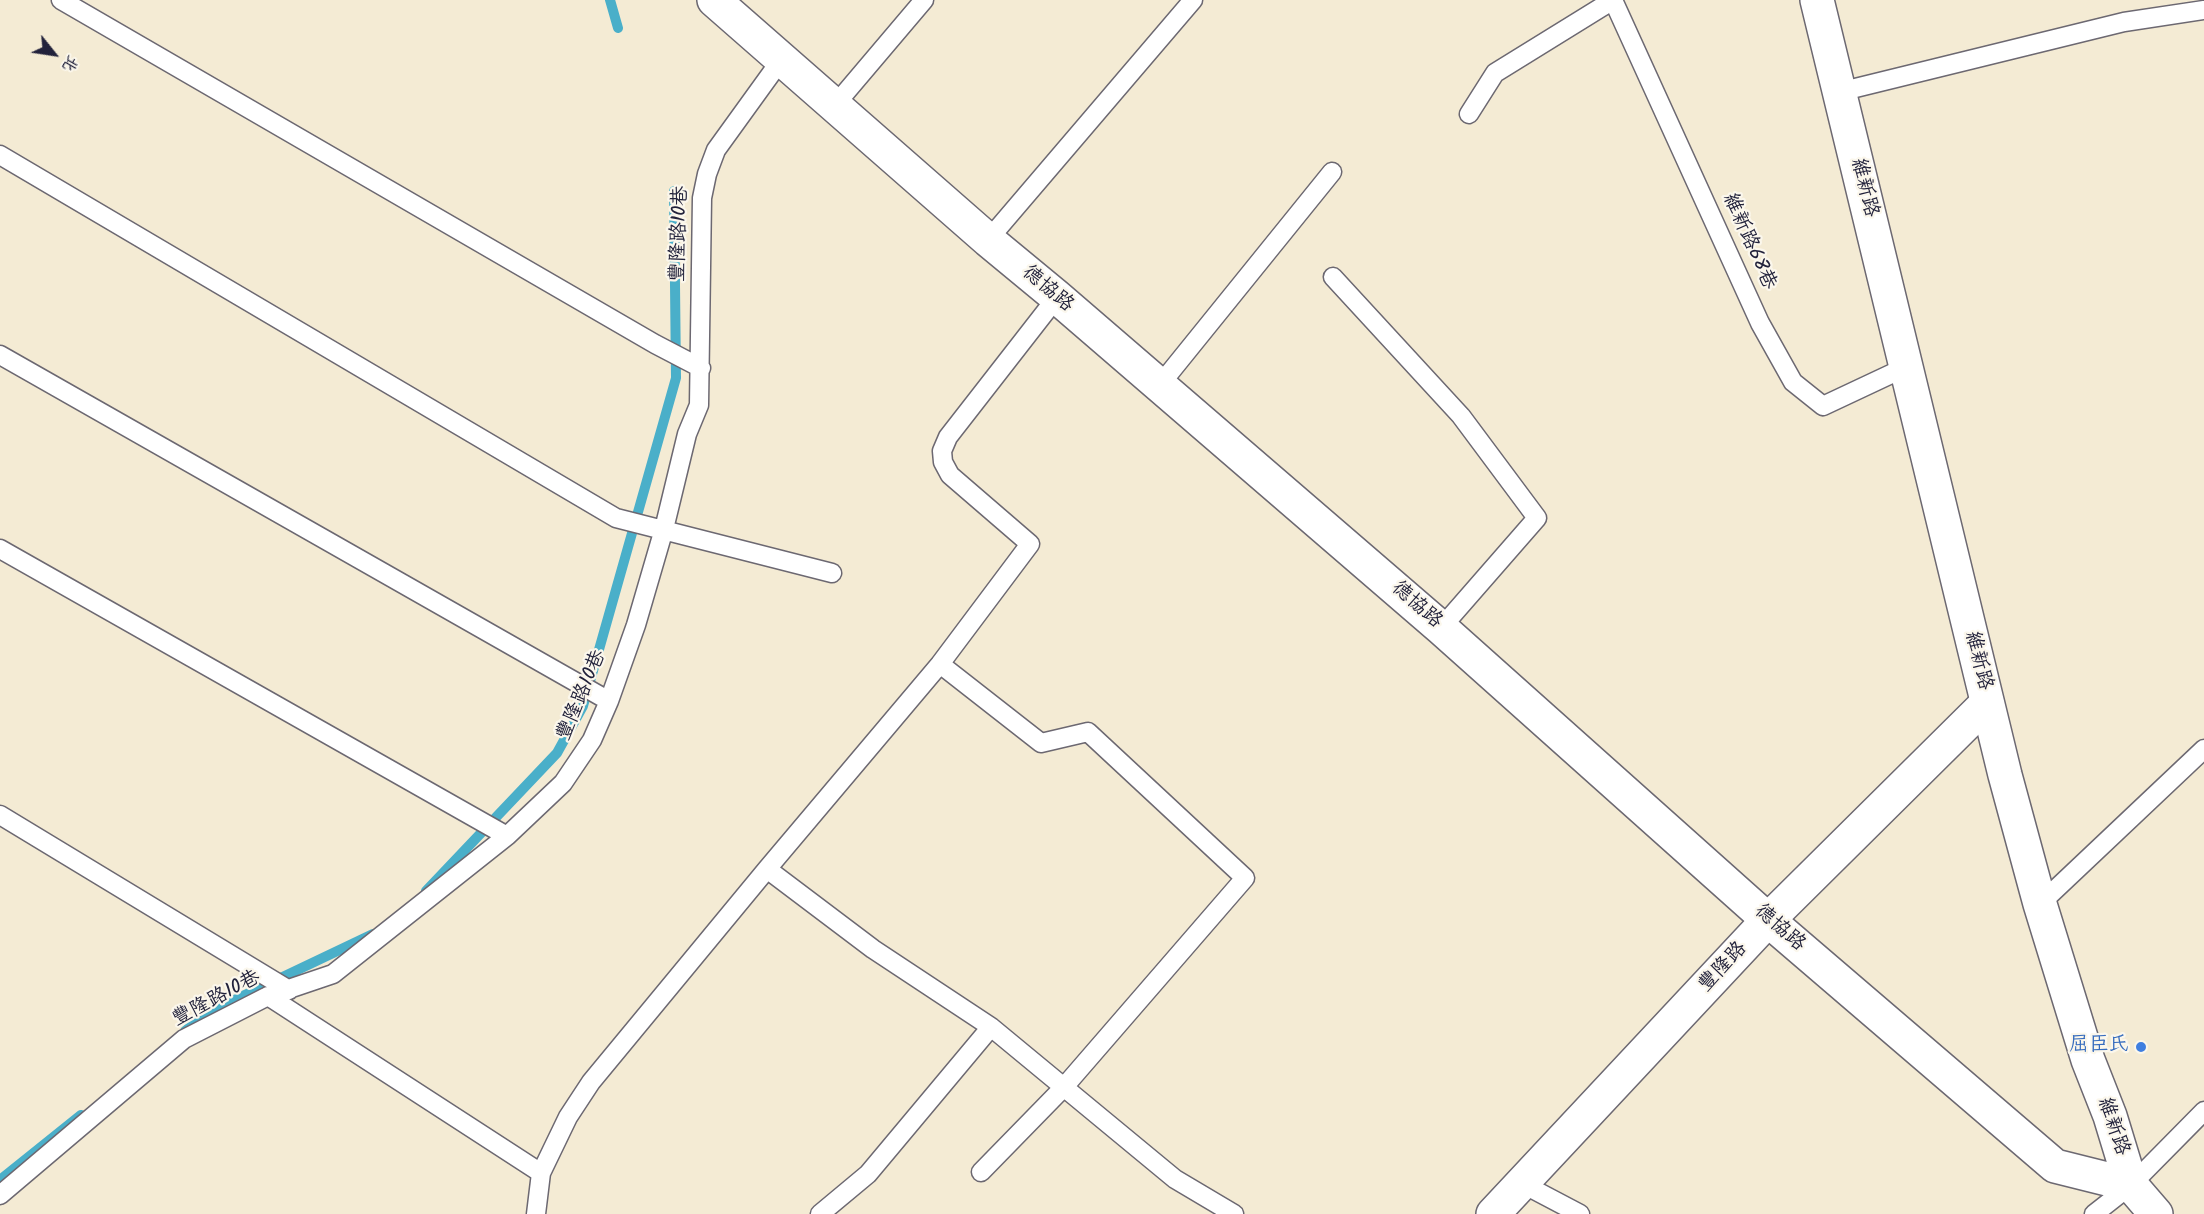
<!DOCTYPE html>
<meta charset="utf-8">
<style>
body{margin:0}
#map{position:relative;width:2204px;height:1214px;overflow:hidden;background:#f4ebd4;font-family:Kalam,"LXGW WenKai TC",sans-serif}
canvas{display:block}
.north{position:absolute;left:24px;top:24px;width:60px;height:60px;-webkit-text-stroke:4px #fbf7ec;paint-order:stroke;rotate:120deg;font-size:16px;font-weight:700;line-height:24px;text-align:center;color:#22223b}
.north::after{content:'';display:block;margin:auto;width:21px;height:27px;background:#22223b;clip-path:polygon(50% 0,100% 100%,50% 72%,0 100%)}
</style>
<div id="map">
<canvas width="2204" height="1214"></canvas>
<div class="north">北</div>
</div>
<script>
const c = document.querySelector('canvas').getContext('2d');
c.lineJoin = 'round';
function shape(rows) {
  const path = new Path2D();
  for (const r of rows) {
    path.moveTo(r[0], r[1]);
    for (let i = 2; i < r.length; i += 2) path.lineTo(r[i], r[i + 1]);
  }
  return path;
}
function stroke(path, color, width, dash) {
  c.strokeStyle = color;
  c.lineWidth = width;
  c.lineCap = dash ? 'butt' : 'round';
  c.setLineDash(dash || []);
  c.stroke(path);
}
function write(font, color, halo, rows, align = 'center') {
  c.font = font + ' Kalam,"LXGW WenKai TC",sans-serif';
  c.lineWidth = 4.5;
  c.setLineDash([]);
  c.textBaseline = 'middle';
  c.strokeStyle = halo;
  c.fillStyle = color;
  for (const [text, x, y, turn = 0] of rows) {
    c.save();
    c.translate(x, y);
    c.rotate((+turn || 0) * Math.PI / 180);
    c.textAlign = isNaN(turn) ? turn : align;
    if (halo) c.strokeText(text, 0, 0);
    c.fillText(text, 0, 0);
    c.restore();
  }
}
stroke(shape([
 [610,0,618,28],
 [426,891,557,753,583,706,676,378,674,191],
 [185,1031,207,1013,373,934],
 [0,1180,81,1115]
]), '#4aafc9', 10);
const service = shape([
 [61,0,655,344,701,368],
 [1613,0,1760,323,1793,382,1823,406,1906,367],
 [1839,92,2124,22,2204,10],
 [835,105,924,0],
 [1469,114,1495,73,1613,0],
 [0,155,616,518,832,573],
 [988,240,1193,0],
 [1333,277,1461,416,1537,518,1441,628],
 [0,355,609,701],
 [1159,386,1332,172],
 [0,549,507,836],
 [940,664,1041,743,1088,732,1245,878,1064,1087,981,1172],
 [0,815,289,990],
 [767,869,873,949,991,1027,1175,1179,1234,1214],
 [2040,904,2204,749],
 [268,996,541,1173],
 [1523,1184,1580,1214],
 [0,1195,184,1039,268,996,333,974,507,836,563,783,592,740,609,701,636,625,664,529,687,434,699,405,702,198,707,174,716,150,781,60],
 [536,1214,541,1173,568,1117,591,1082,767,869,940,664,1030,544,950,475,943,462,942,451,948,437,1057,297],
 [820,1214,868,1174,991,1027],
 [2094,1214,2131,1185,2204,1111]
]);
const minor = shape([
 [1493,1214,1768,920,1987,703]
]);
const tertiary = shape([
 [714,0,988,240,1057,297,1441,628,1768,920,2055,1166,2131,1185],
 [1817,0,2005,775,2040,904,2088,1060,2110,1116,2131,1185,2156,1214]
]);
stroke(service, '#6c6871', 21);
stroke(minor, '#6c6871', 36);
stroke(tertiary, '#6c6871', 36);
stroke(service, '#fff', 18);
stroke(minor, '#fff', 33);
stroke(tertiary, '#fff', 33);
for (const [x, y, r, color] of [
 [2141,1047,6,"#3f7fe0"]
]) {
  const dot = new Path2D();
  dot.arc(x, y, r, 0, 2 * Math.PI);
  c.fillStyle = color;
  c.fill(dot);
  stroke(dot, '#fbf7ec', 2);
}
write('20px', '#22223b', '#fbf7ec', [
 ["維新路",1863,188,76],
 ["豐隆路10巷",681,234,-88],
 ["維新路68巷",1748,242,66],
 ["德協路",1047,290,40],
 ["德協路",1416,606,41],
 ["維新路",1977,661,76],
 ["豐隆路10巷",583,696,-67],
 ["德協路",1779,929,41],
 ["豐隆路",1724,968,-47],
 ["豐隆路10巷",217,1000,-28],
 ["維新路",2112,1127,71]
]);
write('20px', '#366cbe', '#fbf7ec', [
 ["屈臣氏",2129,1047]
], 'right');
</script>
